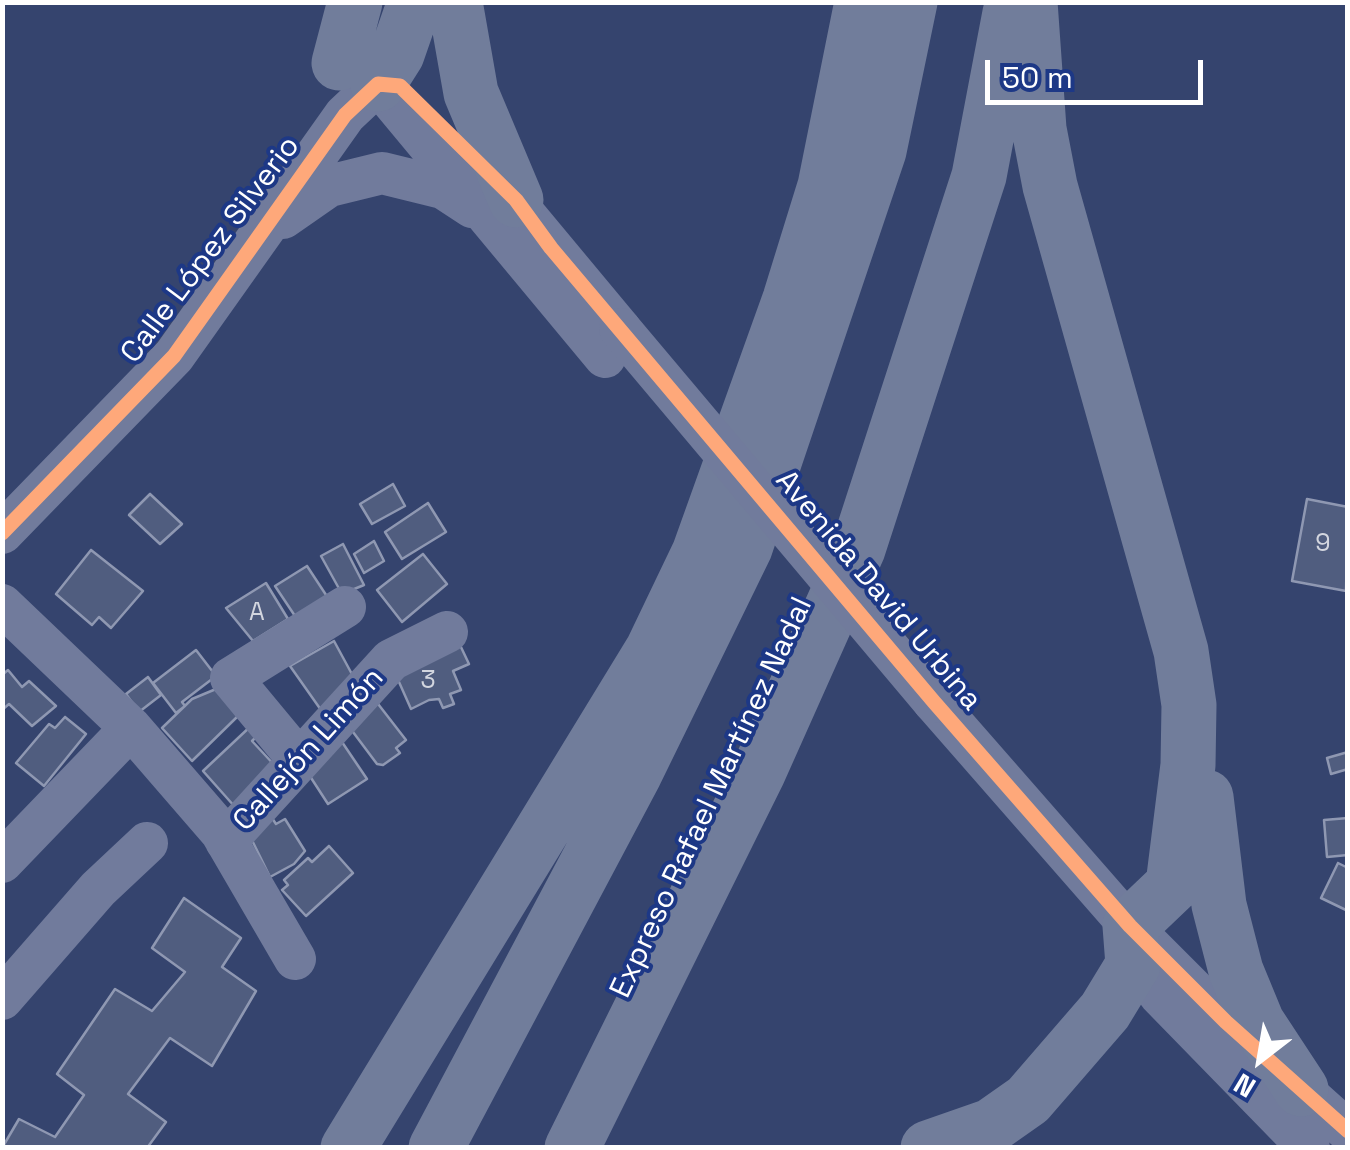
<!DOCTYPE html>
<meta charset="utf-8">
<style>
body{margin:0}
#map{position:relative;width:1350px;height:1150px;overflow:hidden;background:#35446e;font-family:"Space Grotesk",sans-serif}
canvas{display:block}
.frame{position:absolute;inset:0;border:5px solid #fff;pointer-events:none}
.north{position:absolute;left:1210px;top:1010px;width:100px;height:100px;-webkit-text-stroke:8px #1d3886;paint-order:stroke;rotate:211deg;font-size:28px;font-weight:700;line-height:40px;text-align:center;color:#fff}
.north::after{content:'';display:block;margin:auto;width:35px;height:45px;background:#fff;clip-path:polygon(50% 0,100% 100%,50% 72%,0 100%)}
.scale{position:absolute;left:985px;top:60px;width:218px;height:45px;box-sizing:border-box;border:5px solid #fff;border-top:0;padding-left:12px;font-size:30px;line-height:35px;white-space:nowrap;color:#fff;-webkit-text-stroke:8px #1d3886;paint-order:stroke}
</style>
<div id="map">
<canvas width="1350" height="1150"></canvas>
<div class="frame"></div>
<div class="north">N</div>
<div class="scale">50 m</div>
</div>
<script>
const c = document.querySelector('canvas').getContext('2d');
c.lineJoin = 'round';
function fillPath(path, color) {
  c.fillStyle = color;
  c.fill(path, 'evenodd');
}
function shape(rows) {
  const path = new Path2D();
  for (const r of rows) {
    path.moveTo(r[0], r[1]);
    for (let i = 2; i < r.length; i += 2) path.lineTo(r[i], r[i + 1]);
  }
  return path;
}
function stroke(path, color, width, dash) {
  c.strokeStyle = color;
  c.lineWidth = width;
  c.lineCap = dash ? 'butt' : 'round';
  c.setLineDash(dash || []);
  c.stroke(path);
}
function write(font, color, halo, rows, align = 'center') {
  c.font = font + ' "Space Grotesk",sans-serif';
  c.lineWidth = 8;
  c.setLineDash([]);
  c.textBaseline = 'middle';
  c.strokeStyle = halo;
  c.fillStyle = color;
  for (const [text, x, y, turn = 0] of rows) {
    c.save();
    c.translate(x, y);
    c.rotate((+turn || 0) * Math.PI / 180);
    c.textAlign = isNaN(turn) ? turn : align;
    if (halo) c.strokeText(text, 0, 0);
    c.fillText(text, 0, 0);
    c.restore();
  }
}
const building = shape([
 [393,484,405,506,372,524,360,504,393,484],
 [150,494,182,524,160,544,129,515,150,494],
 [1307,499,1348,507,1346,591,1292,581,1307,499],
 [428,503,446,532,402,559,385,532,428,503],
 [374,541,384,561,364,573,354,554,374,541],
 [343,544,364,585,342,594,321,556,343,544],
 [91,550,143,591,111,628,99,617,92,625,56,594,91,550],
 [423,554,447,584,402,622,377,590,423,554],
 [307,566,332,604,301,625,275,586,307,566],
 [266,583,288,619,253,641,226,608,266,583],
 [334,641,360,689,321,710,290,666,334,641],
 [460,645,469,664,453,671,461,690,450,694,454,704,443,708,439,699,429,700,411,709,395,673,460,645],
 [196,650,216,676,182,702,185,706,176,713,153,683,196,650],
 [8,670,22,687,29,681,56,706,32,726,9,704,2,710,2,675,8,670],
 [148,677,161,695,139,712,126,694,148,677],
 [216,689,238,716,192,761,162,728,192,699,216,689],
 [375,700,406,740,396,748,400,753,383,765,377,764,347,724,375,700],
 [65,717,86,734,44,786,16,763,49,724,55,728,65,717],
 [253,724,261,732,252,741,278,769,235,807,203,771,253,724],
 [342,742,367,779,328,804,304,767,342,742],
 [1348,752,1348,769,1331,774,1327,758,1348,752],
 [270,815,276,824,285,819,305,851,294,864,270,877,247,830,270,815],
 [1348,818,1348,855,1327,857,1324,820,1348,818],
 [329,846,353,873,306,916,282,890,288,885,284,880,308,858,312,862,329,846],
 [1338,863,1348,868,1348,911,1321,898,1338,863],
 [184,898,241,938,222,967,256,991,212,1066,170,1038,128,1094,166,1122,147,1148,2,1148,19,1119,55,1137,84,1095,57,1074,115,989,152,1011,185,972,152,948,184,898]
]);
fillPath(building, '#505d7f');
stroke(building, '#8f98b2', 2.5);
stroke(shape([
 [378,84,605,357],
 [496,180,620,329],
 [283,218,329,186,382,173,443,188,472,207],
 [2,533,174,356,345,115,378,84],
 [2,605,131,728,221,832,295,959],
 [934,702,1130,926,1226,1022,1348,1131],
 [299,760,231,678,345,607],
 [226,841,391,660,447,632],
 [2,862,131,728],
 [1159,994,1309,1148],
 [2,999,98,889,147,843]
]), '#717b9c', 42);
stroke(shape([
 [455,2,471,93,516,200],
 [339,63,355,2],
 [378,84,397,54,415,2],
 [1206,797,1219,905,1236,971,1257,1022,1301,1089],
 [348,1148,653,649,699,553,790,299,825,186,862,2],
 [436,1148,635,773,745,548,879,151,910,2],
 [572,1148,758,773,858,549,979,176,1010,13],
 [928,1148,991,1126,1028,1100,1105,1011,1133,965,1130,926,1173,885,1188,765,1189,705,1181,651,1050,186,1039,129,1030,2]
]), '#717d9b', 55);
stroke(shape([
 [620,329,934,702]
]), '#717b9c', 42);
stroke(shape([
 [2,533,174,356,345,115,378,84,400,86,516,200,551,248,934,702,1130,926,1226,1022,1348,1131]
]), '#fea87a', 15);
write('25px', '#d3d6df', null, [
 ["9",1323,544],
 ["A",257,613],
 ["3",428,681]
]);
write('30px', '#fff', '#1d3886', [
 ["Calle López Silverio",211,250,-53],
 ["Avenida David Urbina",878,591,50],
 ["Callejón Limón",309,750,-48],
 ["Expreso Rafael Martínez Nadal",712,798,-65]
]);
</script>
